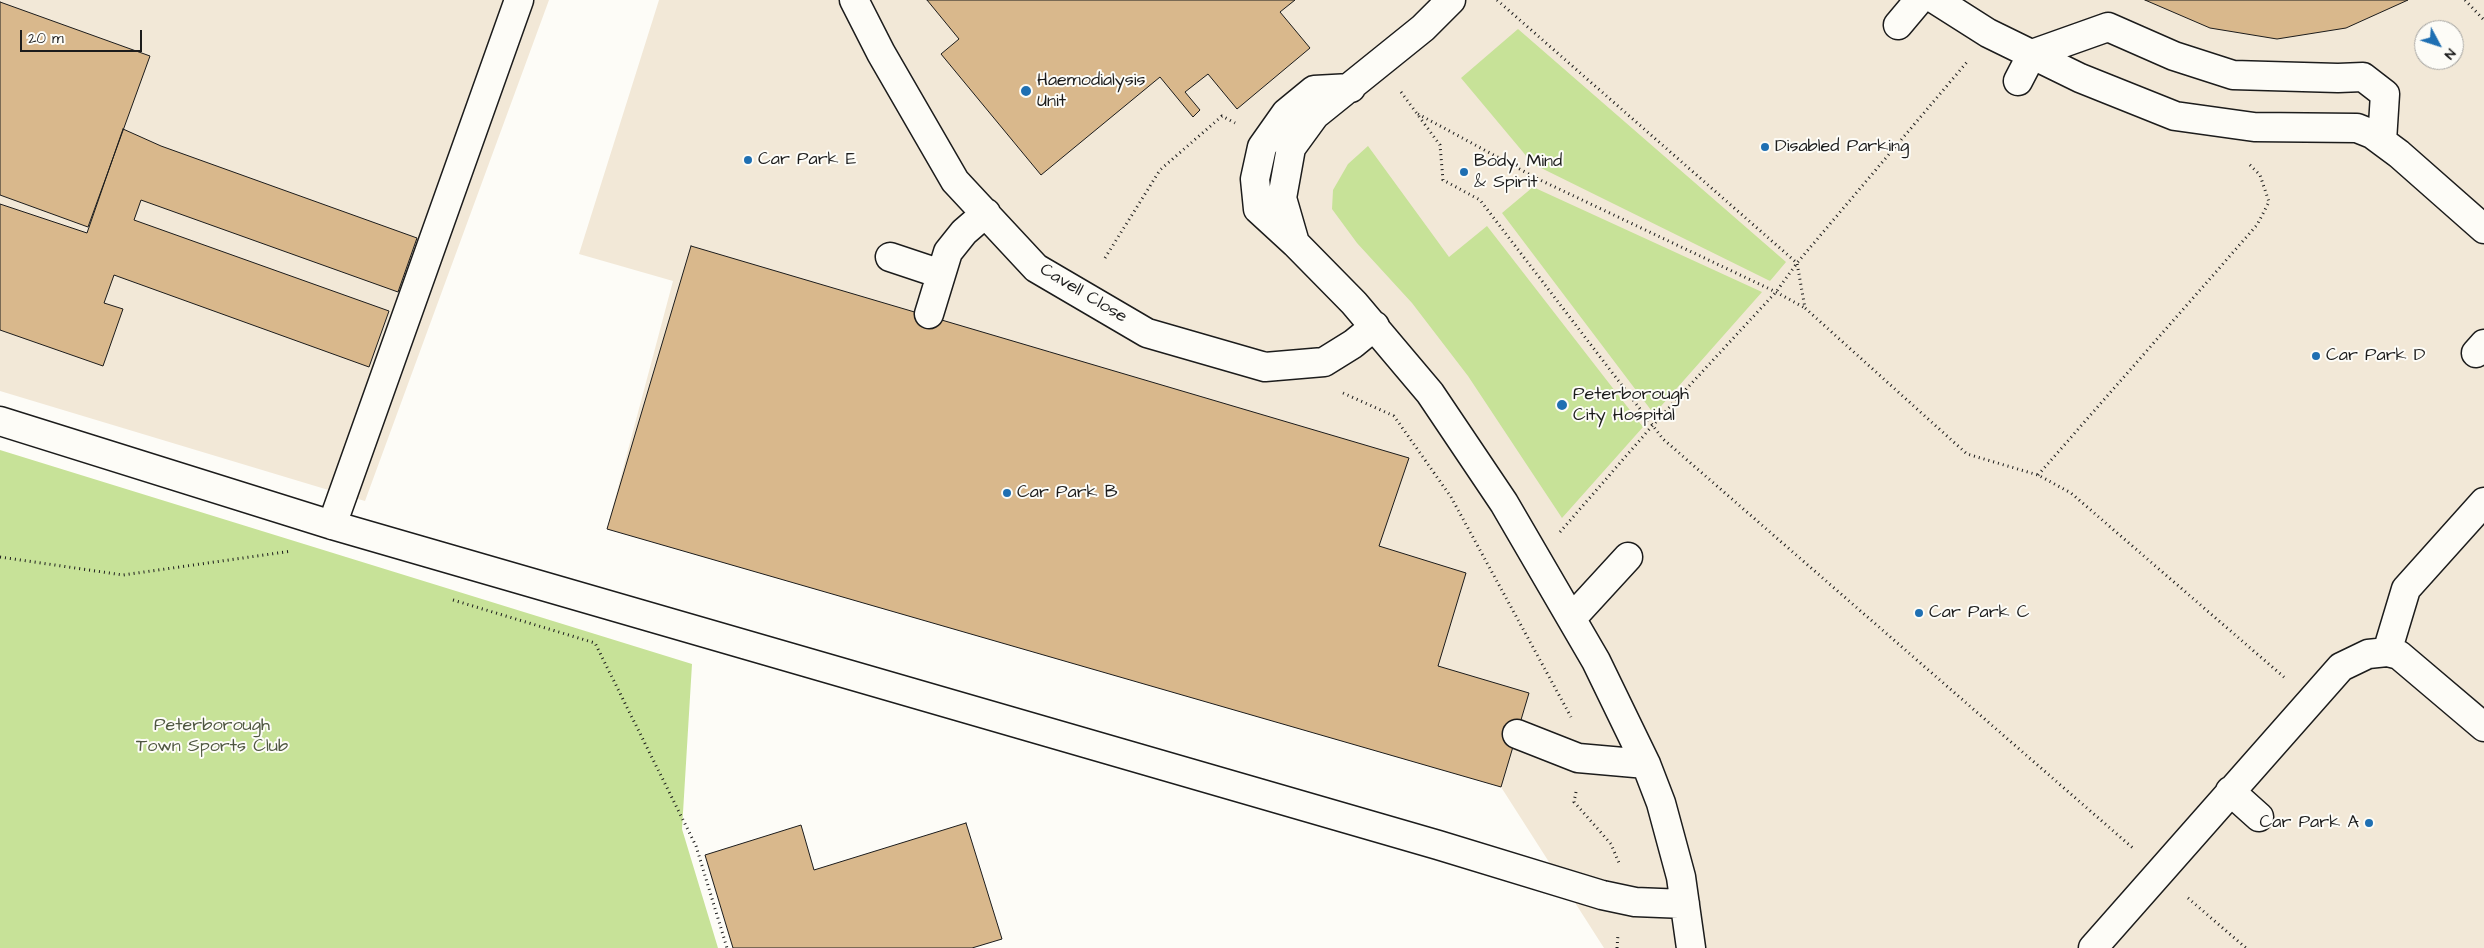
<!DOCTYPE html>
<style>
body{margin:0}
#map{position:relative;width:2484px;height:948px;overflow:hidden;background:#fdfcf7;font-family:"Architects Daughter",sans-serif}
canvas{display:block}
.north{position:absolute;left:2414px;top:20px;width:50px;height:50px;box-sizing:border-box;background:#fdfcf7;border:1px solid #a3a29f;border-radius:50%;rotate:130deg;font-size:14px;font-weight:700;line-height:20px;text-align:center;color:#1c1c1c}
.north::after{content:'';display:block;margin:auto;width:18px;height:22px;background:#1f6fb2;clip-path:polygon(50% 0,100% 100%,50% 72%,0 100%)}
.scale{position:absolute;left:20px;top:30px;width:122px;height:22px;box-sizing:border-box;border:2px solid #1c1c1c;border-top:0;padding-left:6px;font-size:15px;line-height:18px;white-space:nowrap;color:#1c1c1c;-webkit-text-stroke:4px #fdfcf7;paint-order:stroke}
</style>
<div id="map">
<canvas width="2484" height="948"></canvas>
<div class="north">N</div>
<div class="scale">20 m</div>
</div>
<script>
const c = document.querySelector('canvas').getContext('2d');
c.lineJoin = 'round';
function fillPath(path, color) {
  c.fillStyle = color;
  c.fill(path, 'evenodd');
}
function shape(rows) {
  const path = new Path2D();
  for (const r of rows) {
    path.moveTo(r[0], r[1]);
    for (let i = 2; i < r.length; i += 2) path.lineTo(r[i], r[i + 1]);
  }
  return path;
}
function stroke(path, color, width, dash) {
  c.strokeStyle = color;
  c.lineWidth = width;
  c.lineCap = dash ? 'butt' : 'round';
  c.setLineDash(dash || []);
  c.stroke(path);
}
function write(font, color, halo, rows, align = 'center') {
  c.font = font + ' "Architects Daughter",sans-serif';
  c.lineWidth = 4;
  c.setLineDash([]);
  c.textBaseline = 'middle';
  c.strokeStyle = halo;
  c.fillStyle = color;
  for (const [text, x, y, turn = 0] of rows) {
    c.save();
    c.translate(x, y);
    c.rotate((+turn || 0) * Math.PI / 180);
    c.textAlign = isNaN(turn) ? turn : align;
    if (halo) c.strokeText(text, 0, 0);
    c.fillText(text, 0, 0);
    c.restore();
  }
}
fillPath(shape([
 [0,0,549,0,365,501,0,391],
 [659,0,2484,0,2484,948,1604,948,1501,787,607,529,673,281,579,254],
 [2424,30,2454,30,2454,60,2424,60]
]), '#f2e8d7');
fillPath(shape([
 [1518,29,1786,262,1770,281,1533,164,1461,78],
 [1368,146,1449,257,1487,226,1643,427,1562,518,1468,376,1412,303,1357,243,1332,209,1333,190,1348,164],
 [1533,187,1762,292,1654,414,1502,213],
 [0,450,692,664,682,829,718,948,0,948]
]), '#c7e298');
const building = shape([
 [927,0,1295,0,1280,12,1310,48,1237,109,1208,74,1185,92,1200,110,1193,117,1160,77,1041,175,941,54,959,39,927,0],
 [2145,0,2408,0,2346,28,2277,39,2210,28,2145,0],
 [0,2,150,56,88,227,0,195,0,2],
 [123,129,161,146,417,238,398,292,141,200,134,220,389,311,369,367,114,275,104,303,123,309,103,366,0,330,0,204,87,233,123,129],
 [691,246,1409,458,1379,546,1466,573,1438,666,1529,693,1501,787,607,529,691,246],
 [966,823,1002,939,972,948,733,948,705,855,801,825,814,870,966,823]
]);
fillPath(building, '#d9b88c');
stroke(building, '#1c1c1c', 1);
const minor = shape([
 [854,0,881,53,955,181,1036,268,1147,333,1265,367,1324,362,1353,344,1375,326],
 [1451,0,1423,28,1315,115,1291,148,1282,198,1295,243,1354,303,1430,393,1504,503,1596,661,1646,764,1661,803,1681,877,1691,948],
 [1936,0,1988,33,2080,78,2175,116,2254,127,2357,128,2372,134,2399,154,2484,229],
 [1898,25,1919,0],
 [2018,81,2032,54,2108,27,2174,56,2233,75,2338,78,2363,77,2385,94,2382,141],
 [1295,243,1258,209,1255,179,1262,147,1286,113,1314,90,1351,88],
 [890,257,941,274],
 [929,314,948,252,964,232,986,213],
 [2476,353,2484,344],
 [0,421,332,525,1438,845,1602,895,1635,902,1685,904],
 [332,525,519,0],
 [1572,618,1628,557],
 [2387,652,2406,589,2484,502],
 [1517,734,1578,758,1646,764],
 [2230,791,2259,817],
 [2093,948,2341,667,2368,654,2387,652,2399,655,2484,727]
]);
stroke(minor, '#1c1c1c', 31);
stroke(shape([
 [1497,0,1797,263,1805,308,1967,454,2038,475,2071,493,2285,678],
 [2465,0,2484,20],
 [1401,92,1440,145,1443,180,1480,200,1663,439,2134,849],
 [1418,114,1538,179,1776,292,1805,308],
 [1105,258,1160,170,1222,116,1235,123],
 [1343,393,1394,416,1451,497,1571,717],
 [2038,475,2257,225,2269,202,2260,175,2248,163],
 [1560,532,1653,425,1776,292,1797,263,1967,62],
 [0,557,123,575,292,551],
 [453,600,595,643,696,846,727,948],
 [1576,792,1574,802,1611,844,1619,863],
 [2188,898,2246,948],
 [1617,948,1618,934]
]), '#1c1c1c', 3, [1, 4]);
stroke(minor, '#fdfcf7', 28);
for (const [x, y, r, color] of [
 [1026,91,6,"#1f6fb2"],
 [1765,147,5,"#1f6fb2"],
 [748,160,5,"#1f6fb2"],
 [1464,172,5,"#1f6fb2"],
 [2316,356,5,"#1f6fb2"],
 [1562,405,6,"#1f6fb2"],
 [1007,493,5,"#1f6fb2"],
 [1919,613,5,"#1f6fb2"],
 [2369,823,5,"#1f6fb2"]
]) {
  const dot = new Path2D();
  dot.arc(x, y, r, 0, 2 * Math.PI);
  c.fillStyle = color;
  c.fill(dot);
  stroke(dot, '#fdfcf7', 2);
}
write('18px', '#1c1c1c', '#fdfcf7', [
 ["Haemodialysis",1037,81],
 ["Unit",1037,102],
 ["Disabled Parking",1775,147],
 ["Car Park E",758,160],
 ["Body, Mind",1474,162],
 ["& Spirit",1474,183],
 ["Car Park D",2326,356],
 ["Peterborough",1573,395],
 ["City Hospital",1573,416],
 ["Car Park B",1017,493],
 ["Car Park C",1929,613],
 ["Car Park A",2359,823,"right"]
], 'left');
write('18px', '#1c1c1c', '#fdfcf7', [
 ["Cavell Close",1083,294,31]
]);
write('18px', '#4f5741', '#fdfcf7', [
 ["Peterborough",212,726],
 ["Town Sports Club",212,747]
]);
</script>
